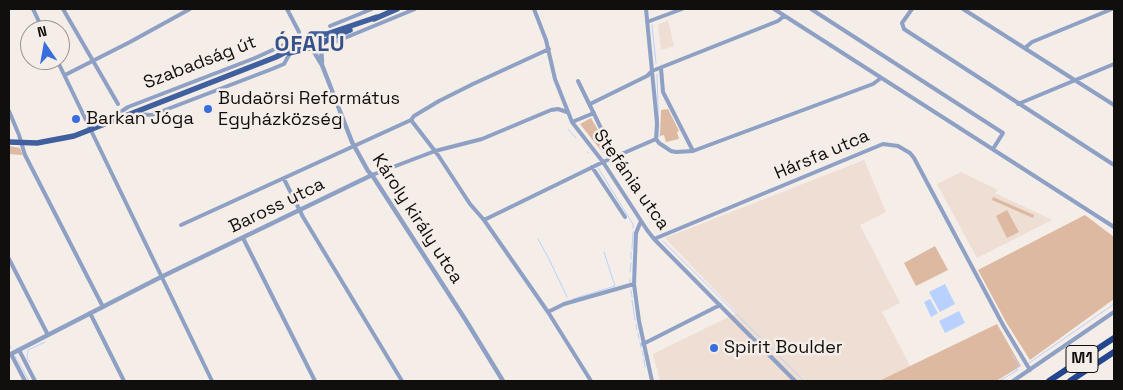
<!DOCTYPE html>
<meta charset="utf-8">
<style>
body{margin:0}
#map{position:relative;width:1123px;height:390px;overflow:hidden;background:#f5ede7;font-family:"Space Grotesk",sans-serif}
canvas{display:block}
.frame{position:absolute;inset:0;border:10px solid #110f0d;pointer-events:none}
.north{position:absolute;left:20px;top:20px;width:50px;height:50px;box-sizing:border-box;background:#f5ede7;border:1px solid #9a9490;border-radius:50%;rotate:348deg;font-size:14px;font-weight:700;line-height:20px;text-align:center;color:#110f0d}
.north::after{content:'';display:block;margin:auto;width:18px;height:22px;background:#396ede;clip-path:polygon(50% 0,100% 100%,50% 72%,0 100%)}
</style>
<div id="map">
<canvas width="1123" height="390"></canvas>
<div class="frame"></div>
<div class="north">N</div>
</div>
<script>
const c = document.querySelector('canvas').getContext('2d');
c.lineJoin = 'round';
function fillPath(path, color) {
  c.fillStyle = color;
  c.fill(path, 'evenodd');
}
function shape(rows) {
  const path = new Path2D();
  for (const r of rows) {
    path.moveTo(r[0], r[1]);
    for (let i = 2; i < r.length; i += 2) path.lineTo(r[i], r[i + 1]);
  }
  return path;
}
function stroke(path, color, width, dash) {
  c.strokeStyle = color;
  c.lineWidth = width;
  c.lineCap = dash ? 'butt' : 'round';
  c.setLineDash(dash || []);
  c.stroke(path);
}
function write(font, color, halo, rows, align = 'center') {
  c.font = font + ' "Space Grotesk",sans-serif';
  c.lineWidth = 5;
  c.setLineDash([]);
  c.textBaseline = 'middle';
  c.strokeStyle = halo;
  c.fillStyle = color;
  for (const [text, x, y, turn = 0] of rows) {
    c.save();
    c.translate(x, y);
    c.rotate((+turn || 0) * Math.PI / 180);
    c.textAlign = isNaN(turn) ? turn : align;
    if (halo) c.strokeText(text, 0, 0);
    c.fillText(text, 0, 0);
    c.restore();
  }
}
fillPath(shape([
 [668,20,674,46,661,50,658,25],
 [864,160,886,212,860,225,900,303,882,312,910,366,879,381,660,381,653,354,737,313,665,238],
 [961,172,998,190,995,193,1052,220,977,258,937,184]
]), '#eeded4');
fillPath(shape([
 [668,109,679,131,677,132,679,139,666,142,664,135,660,136,661,110],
 [591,118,609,149,603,153,580,124],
 [9,146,20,148,23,155,9,154],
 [993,197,1034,215,1033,218,992,200],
 [1007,210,1019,232,1007,238,996,216],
 [1085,215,1114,237,1114,299,1030,360,1006,322,978,270],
 [935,246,948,270,916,286,904,263],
 [997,324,1021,366,996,381,879,381]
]), '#ddb9a1');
fillPath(shape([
 [945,284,955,304,940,312,929,292],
 [930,299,938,313,931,317,924,302],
 [959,311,965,323,945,333,939,321]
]), '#b9d1fe');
stroke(shape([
 [652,25,656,63],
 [657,74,659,137],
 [568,129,576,138],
 [588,152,588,153],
 [598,168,633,224,633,228],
 [538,239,549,259,567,297],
 [663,241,804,381],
 [632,249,633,232],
 [631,259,631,252],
 [630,272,631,263],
 [630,282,630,279],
 [631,290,632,297],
 [573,299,615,286,604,252],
 [632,300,635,320],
 [636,324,637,330],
 [638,333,639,339],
 [640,342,641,348],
 [9,344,11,348],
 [642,351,643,356],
 [1012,354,1019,365,1016,370],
 [15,356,17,359],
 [644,359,645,367],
 [18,361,29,381],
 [30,362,27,358,28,350,45,342],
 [1029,363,1114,304],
 [999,381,1018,370]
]), '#b9d1fe', 1);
stroke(shape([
 [33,9,43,30],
 [63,9,118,104],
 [534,9,546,40,555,79,572,122,603,162,647,230,654,239,795,381],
 [646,9,657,123,656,139],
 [774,9,1114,227],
 [811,9,1003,133,993,149],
 [912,9,902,23,904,29,907,31,1114,165],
 [963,9,1114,105],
 [647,22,682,9],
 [330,26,372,9],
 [335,42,415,9],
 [1025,48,1032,42,1112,9],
 [57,60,212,381],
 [661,68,663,92,693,151],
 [65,75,130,42,190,9],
 [578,81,615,157],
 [590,104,647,76,652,71,778,21,784,16],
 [1018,104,1114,64],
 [9,111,19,135,25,155,103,307],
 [133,114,152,115,272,69,284,64,289,55,289,53],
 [118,118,122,111,128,107,255,58,299,38,299,32,287,9],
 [411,120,438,155,470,204,484,220,548,312,591,381],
 [572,122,594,113],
 [656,139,659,143,671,151,676,152,693,151,873,84,881,78],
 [592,167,625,217],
 [372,175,435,151,482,139,551,110,558,109,567,112],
 [284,179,303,217,402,381],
 [484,220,603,162,656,139],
 [641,221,636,233,634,284,639,321,652,381],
 [181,225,411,120,414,116,439,101,473,84,549,49],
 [243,238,315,381],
 [654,239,883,144,898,146,910,153,914,158,1003,325,1030,370],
 [9,259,48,335],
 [548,312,564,304,634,284],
 [90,313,124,381],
 [643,344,720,305],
 [19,350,35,381],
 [11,354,25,381],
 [1013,381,1114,312]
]), '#8ea1c5', 4);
stroke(shape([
 [321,47,322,63],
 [313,50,322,65,352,142,368,171,372,175,465,319,503,381],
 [9,355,161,277,372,175]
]), '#8ea1c5', 4.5);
stroke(shape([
 [374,19,397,9],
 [306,39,308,47,315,50,321,47,323,40],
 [323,43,329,39,350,30],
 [289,53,309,48],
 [9,142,37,143,74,136,276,57,299,45,311,34,327,34,377,17]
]), '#3f5f9e', 5.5);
stroke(shape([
 [1049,381,1114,338],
 [1070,381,1114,352]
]), '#23468e', 6);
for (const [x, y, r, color] of [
 [208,109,5,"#396ede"],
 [76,119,5,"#396ede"],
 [714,348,5,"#396ede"]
]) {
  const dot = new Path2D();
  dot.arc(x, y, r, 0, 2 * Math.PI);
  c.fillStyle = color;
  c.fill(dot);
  stroke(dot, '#f5ede7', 2);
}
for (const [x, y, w] of [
 [1082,359,32]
]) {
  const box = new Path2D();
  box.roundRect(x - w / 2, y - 13.5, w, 27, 4);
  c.fillStyle = '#f5ede7';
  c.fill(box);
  stroke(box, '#110f0d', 1);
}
write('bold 16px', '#110f0d', null, [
 ["M1",1082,359]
]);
write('18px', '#110f0d', '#f5ede7', [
 ["Szabadság út",200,63,-21],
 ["Hársfa utca",822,155,-23],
 ["Stefánia utca",631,180,55],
 ["Baross utca",277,206,-26],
 ["Károly király utca",417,219,57]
]);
write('18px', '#110f0d', '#f5ede7', [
 ["Budaörsi Református",218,99],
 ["Egyházközség",218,120],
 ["Barkan Jóga",86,119],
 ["Spirit Boulder",724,348]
], 'left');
c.letterSpacing = '1px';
write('bold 22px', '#345189', '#f5ede7', [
 ["ÓFALU",310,45]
]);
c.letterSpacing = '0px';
</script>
